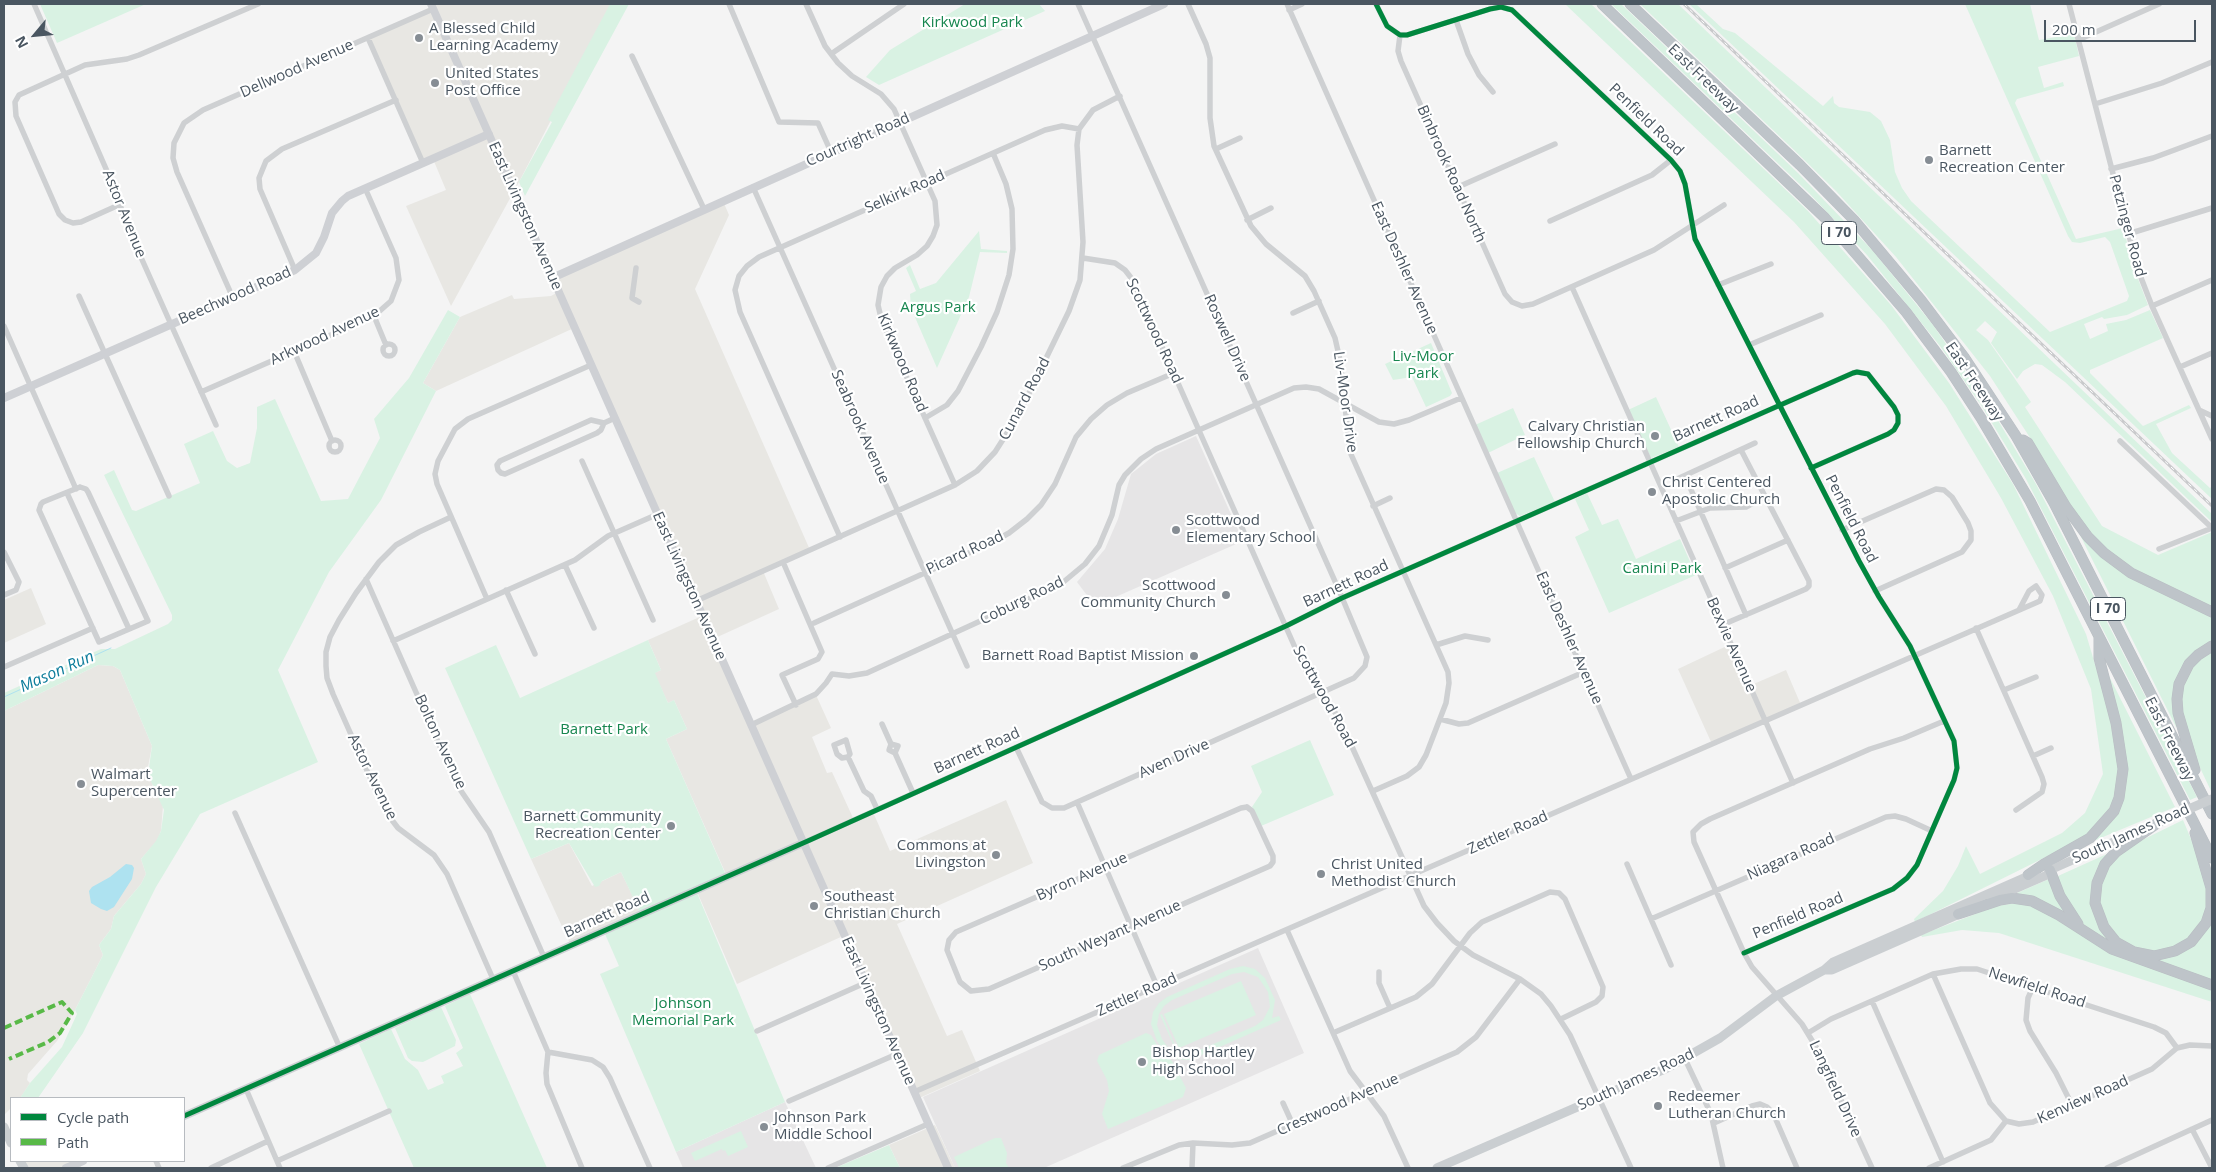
<!DOCTYPE html>
<style>
body{margin:0}
#map{position:relative;width:2216px;height:1172px;overflow:hidden;background:#f4f4f4;font-family:"Open Sans",sans-serif}
canvas{display:block}
.frame{position:absolute;inset:0;border:5px solid #4a5661;pointer-events:none}
.legend{position:absolute;left:10px;top:1097px;width:175px;height:65px;box-sizing:border-box;background:#fff;border:1px solid #b7bbc0;margin:0;padding:6px 9px;list-style:none;font-size:15px;color:#4a5661}
.legend li{display:flex;align-items:center;gap:10px;height:25px}
.legend b{width:25px;border:1px solid #b7bbc0}
.north{position:absolute;left:10px;top:10px;width:50px;height:50px;-webkit-text-stroke:4px #fff;paint-order:stroke;rotate:242deg;font-size:14px;font-weight:700;line-height:20px;text-align:center;color:#4a5661}
.north::after{content:'';display:block;margin:auto;width:18px;height:22px;background:#4a5661;clip-path:polygon(50% 0,100% 100%,50% 72%,0 100%)}
.scale{position:absolute;left:2044px;top:20px;width:152px;height:22px;box-sizing:border-box;border:2px solid #4a5661;border-top:0;padding-left:6px;font-size:15px;line-height:18px;white-space:nowrap;color:#4a5661;-webkit-text-stroke:4px #fff;paint-order:stroke}
</style>
<div id="map">
<canvas width="2216" height="1172"></canvas>
<div class="frame"></div>
<ul class="legend">
<li><b style="height:6px;background:#00873e"></b>Cycle path</li>
<li><b style="height:6px;background:#58b947"></b>Path</li>
</ul>
<div class="north">N</div>
<div class="scale">200 m</div>
</div>
<script>
const c = document.querySelector('canvas').getContext('2d');
c.lineJoin = 'round';
function fillPath(path, color) {
  c.fillStyle = color;
  c.fill(path, 'evenodd');
}
function shape(rows) {
  const path = new Path2D();
  for (const r of rows) {
    if (r.length === 3) {
      path.moveTo(r[0] + r[2], r[1]);
      path.arc(r[0], r[1], r[2], 0, 2 * Math.PI);
      continue;
    }
    path.moveTo(r[0], r[1]);
    for (let i = 2; i < r.length; i += 2) path.lineTo(r[i], r[i + 1]);
  }
  return path;
}
function stroke(path, color, width, dash) {
  c.strokeStyle = color;
  c.lineWidth = width;
  c.lineCap = dash ? 'butt' : 'round';
  c.setLineDash(dash || []);
  c.stroke(path);
}
function write(font, color, halo, rows, align = 'center') {
  c.font = font + ' "Open Sans",sans-serif';
  c.lineWidth = 4.5;
  c.setLineDash([]);
  c.textBaseline = 'middle';
  c.strokeStyle = halo;
  c.fillStyle = color;
  for (const [text, x, y, turn = 0] of rows) {
    c.save();
    c.translate(x, y);
    c.rotate((+turn || 0) * Math.PI / 180);
    c.textAlign = isNaN(turn) ? turn : align;
    if (halo) c.strokeText(text, 0, 0);
    c.fillText(text, 0, 0);
    c.restore();
  }
}
fillPath(shape([
 [428,4,611,4,519,182,451,306,406,206,446,190,433,159,423,163,369,39,431,11],
 [723,201,729,215,695,289,810,550,763,571,779,609,713,639,750,726,816,695,831,728,812,737,827,773,832,772,854,820,873,812,890,851,1006,800,1033,863,897,924,947,1036,962,1030,980,1071,917,1099,843,936,737,984,695,887,725,872,666,739,687,729,674,700,668,703,654,673,661,670,648,640,702,616,574,328,436,391,423,383,460,317,512,295,514,299,551,296,558,292,553,279],
 [31,588,46,624,4,643,4,600],
 [1731,644,1749,686,1786,670,1801,705,1712,744,1678,669],
 [98,665,113,666,120,670,152,746,148,767,153,787,163,805,161,831,157,841,141,859,146,874,141,884,114,916,111,929,99,945,103,955,75,1010,57,1041,28,1074,27,1080,30,1083,21,1097,11,1098,11,1108,4,1115,4,711],
 [569,843,592,886,621,872,643,917,571,946,531,859],
 [935,1125,955,1168,900,1168,889,1145],
 [21,1161,83,1161,79,1163,82,1168,24,1168]
]), '#e8e7e3');
fillPath(shape([
 [1196,436,1243,541,1095,606,1077,582,1105,549,1118,519,1131,474,1156,454],
 [1258,948,1304,1053,1044,1168,955,1168,923,1097],
 [785,1102,816,1168,683,1168,676,1152]
]), '#e6e5e6');
fillPath(shape([
 [40,4,146,4,57,43],
 [610,4,629,4,525,196,519,182,552,122,548,120],
 [965,4,1039,4,1045,11,879,85,866,77,890,50],
 [1565,4,1591,4,1808,211,1891,305,1949,383,2013,484,2086,634,2108,708,2117,758,2119,772,2116,793,2111,805,2104,818,2091,832,2072,844,1915,922,1914,919,1943,891,1958,866,1966,846,1980,874,2062,833,2085,813,2103,774,2091,689,2053,596,2001,498,1946,406,1885,324,1794,222],
 [1611,4,1621,4,1798,173,1873,251,1933,325,1993,412,2036,484,2197,797,2190,800,2026,479,1981,405,1940,346,1867,255,1809,193],
 [1640,4,1678,4,2212,514,2212,522,2065,382,2042,365,2035,364,2023,371,2017,379,1991,343,1997,332,1985,321,1976,330,1988,340,2031,402,2025,407,2102,526,2158,555,2212,532,2212,609,2175,592,2126,564,2114,556,2090,533,2071,506,2038,450,1990,376,1896,257,1836,191,1792,148],
 [1689,4,1696,4,1723,29,1735,33,1823,106,1833,96,1834,103,1839,107,1870,112,1881,121,1890,140,1895,172,1902,188,1911,201,2050,332,2127,301,2129,296,2110,242,2105,237,2080,243,2072,242,2068,236,1965,4,2030,4,2039,40,2074,34,2079,56,2038,67,2044,88,2063,82,2064,86,2017,99,2015,103,2076,239,2123,228,2135,271,2148,305,2127,315,2104,319,2102,317,2084,324,2090,339,2108,331,2106,324,2126,320,2150,310,2163,338,2090,370,2090,373,2143,426,2189,405,2191,408,2156,424,2172,453,2210,488,2212,486,2212,499],
 [979,231,981,249,1007,251,1007,253,980,252,969,297,937,368,911,308,910,294,916,291,906,268,910,265,920,289,936,283],
 [448,310,460,317,423,383,436,391,381,500,329,572,278,670,318,762,200,814,156,887,83,1033,38,1098,20,1098,30,1083,62,1047,77,1014,75,1010,103,955,99,945,111,929,114,916,141,884,146,874,141,859,156,841,161,831,164,810,148,775,152,746,120,670,113,666,98,665,4,711,4,693,101,649,115,649,168,624,172,620,172,615,104,475,114,470,132,510,136,511,200,483,184,444,213,431,227,461,237,468,250,463,257,428,257,407,275,399,321,501,348,499,380,438,374,419,409,378],
 [1431,343,1452,393,1450,396,1426,407,1412,377,1393,380,1385,364],
 [1656,397,1679,447,1651,458,1628,410],
 [1513,408,1525,435,1488,453,1475,425],
 [1534,457,1555,502,1520,516,1515,513,1497,473],
 [1587,493,1602,525,1618,519,1636,559,1680,539,1696,575,1609,613,1575,537,1589,530,1575,499],
 [2075,525,2156,590,2212,617,2212,643,2183,667,2178,726,2176,727],
 [648,640,661,670,655,673,668,703,674,700,687,729,666,739,725,873,640,912,621,872,602,881,599,886,595,887,569,843,531,859,445,668,496,645,520,698],
 [2212,650,2212,790,2211,791,2194,755,2183,722,2181,697,2186,676,2197,660],
 [2109,676,2175,807,2091,842,2123,790,2107,677],
 [1310,740,1334,795,1261,826,1252,807,1262,792,1251,766],
 [2183,820,2196,851,2206,884,2207,902,2205,912,2202,922,2186,941,2164,951,2144,951,2118,939,2106,924,2098,894,2109,863,2132,845],
 [2109,853,2092,887,2116,949,2079,922,2056,879,2058,876],
 [2049,879,2060,904,2065,914,2015,894],
 [697,893,785,1102,676,1152,600,974,619,966,605,934],
 [2023,902,2049,913,2090,941,2115,955,2212,990,2212,1002,1999,933,1962,930,1922,937,1921,935,1996,906],
 [2212,911,2212,983,2146,958,2175,955],
 [1243,966,1255,969,1265,978,1275,1000,1272,1018,1279,1016,1281,1020,1190,1060,1176,1059,1166,1054,1157,1041,1151,1024,1153,1012,1159,1003,1167,997,1230,969],
 [1244,972,1258,977,1268,992,1270,1007,1263,1020,1255,1026,1195,1052,1184,1054,1178,1053,1162,1014,1160,1015,1177,1053,1169,1049,1162,1039,1157,1025,1159,1014,1164,1006,1172,1000,1232,974],
 [1241,981,1256,1015,1179,1048,1164,1014],
 [470,994,547,1168,414,1168,359,1044,391,1029,405,1059,418,1070,428,1090,444,1083,441,1076,463,1066,456,1053,463,1048,445,1006],
 [441,1007,456,1040,455,1046,423,1062,412,1061,408,1058,395,1028],
 [1146,1033,1151,1035,1162,1053,1172,1061,1186,1088,1183,1097,1108,1129,1102,1114,1109,1091,1107,1080,1097,1061,1099,1055],
 [741,1131,748,1147,728,1156,725,1150,723,1151,722,1149,695,1161,691,1153],
 [995,1138,1001,1138,1007,1153,1006,1163,1009,1168,959,1168,954,1157],
 [889,1145,900,1168,835,1168]
]), '#d9f2e3');
fillPath(shape([
 [126,864,132,865,134,868,132,879,114,907,107,911,101,909,91,903,89,891,92,887,110,877]
]), '#aee2f0');
stroke(shape([
 [4,697,111,648]
]), '#aee2f0', 1);
const highway = shape([
 [1602,4,1825,218,1906,312,1951,372,1981,418,2030,501,2212,858],
 [1630,4,1800,165,1854,220,1921,300,1964,357,2016,436,2054,503,2212,814],
 [2023,440,2028,443,2066,507,2088,537,2104,553,2131,573,2212,612],
 [2195,770,2178,713,2177,699,2179,684,2189,664,2198,655,2212,646],
 [2159,822,2116,852,2105,864,2097,883,2095,903,2104,927,2116,942,2134,952,2154,956,2175,951,2191,942,2206,923,2211,908,2211,888,2195,833],
 [2050,870,2060,896,2078,924],
 [2028,875,2044,864,2090,838,2114,811,2119,798,2123,769,2116,723,2099,658,2099,637],
 [1958,914,2000,900,2012,898,2032,901,2059,915,2112,949,2212,985]
]);
stroke(highway, '#b9bec3', 11);
stroke(shape([
 [34,4,110,178,131,235,216,425],
 [729,4,779,122,818,123,831,152],
 [806,4,825,46,838,63,852,76,881,94,894,109,935,201,937,225,933,236,927,246,917,255,895,268,887,276,881,287,878,305,882,322,955,485],
 [1188,4,1206,44,1210,58,1210,118,1214,146,1251,226,1266,244,1305,276,1314,291,1335,338,1340,360,1350,452,1448,672,1449,683,1446,703,1426,755,1419,767,1407,776,1373,791],
 [1287,4,1631,779],
 [1376,4,1387,26,1400,35,1407,35,1490,9,1501,7,1512,10,1671,160,1680,171,1685,184,1695,239,1859,561,1879,597,1910,646,1954,741,1957,768,1954,780,1917,865,1907,878,1893,889,1744,953],
 [2069,4,2138,270,2152,306,2212,439],
 [1289,10,1302,4],
 [1456,20,1468,54,1479,75,1493,92],
 [1400,35,1398,51,1401,61,1505,294,1512,302,1522,306,1533,304,1654,250,1724,205],
 [368,38,423,163],
 [2078,40,2159,4],
 [831,54,904,4],
 [632,56,704,209],
 [2095,104,2162,83,2212,62],
 [1216,149,1240,138],
 [2111,169,2153,158,2212,136],
 [753,187,967,666],
 [1458,187,1555,144],
 [121,204,81,222,73,223,65,220,59,214,16,116,15,102,19,95,85,65,127,59,139,55,258,4],
 [1247,220,1271,208],
 [1550,221,1652,175,1671,160],
 [2128,234,2212,208],
 [1083,258,1115,263,1125,270,1132,279,1301,661,1311,679,1339,718,1424,906,1437,923,1454,941,1473,955,1520,979,1541,994,1551,1006,1570,1035,1631,1168],
 [636,268,632,298,639,302],
 [295,270,260,189,259,178,266,161,282,149,396,100],
 [1718,285,1771,264],
 [1572,287,1793,783],
 [79,296,169,496],
 [233,298,177,172,173,158,174,143,184,123,203,110,433,9],
 [2152,306,2212,280],
 [1293,313,1319,301],
 [374,316,386,345],
 [4,326,76,489],
 [389,350,6],
 [1749,345,1821,315],
 [294,351,332,441],
 [2180,367,2212,353],
 [201,392,374,316,391,301,399,280,396,258,365,188],
 [2199,410,2212,416],
 [925,418,947,405,958,391,981,347,997,312,1009,275,1013,249,1012,209,1006,184,993,153],
 [604,423,591,420,500,461,497,465,498,470,501,473,505,474,597,433,601,430,604,423,615,418],
 [335,446,6],
 [2120,441,2211,527],
 [582,461,653,620],
 [1685,476,1746,615],
 [1675,480,1755,443],
 [80,487,86,489,88,492,148,621,99,642,39,510,41,504,43,502,80,487],
 [67,493,129,629],
 [1373,506,1390,498],
 [451,517,419,532,396,545,379,562,356,593,339,620,330,637,326,652,326,666,327,678,333,694,385,811,398,828,434,855,447,874,493,979],
 [1676,521,1710,508,1746,507,1764,497],
 [1842,530,1936,489,1944,490,1952,497,1968,523,1971,531,1971,540,1962,552,1875,591],
 [840,537,740,312,735,290,739,276,747,266,759,257,1045,130,1062,126,1079,129],
 [2159,549,2212,528],
 [4,552,19,582,16,590,4,595],
 [783,562,822,652,818,659,782,675,796,705],
 [565,565,594,628],
 [1725,568,1788,540],
 [366,579,457,785,489,832,544,957],
 [506,590,535,654],
 [487,599,437,484,435,474,438,461,455,429,468,419,591,365],
 [696,601,955,485,977,471,995,452,1018,416,1069,311,1080,280,1083,242,1077,145,1079,129,1093,110,1120,96],
 [814,623,991,543,1009,533,1027,519,1041,505,1055,484,1076,437,1091,419,1107,405,1127,393,1174,373],
 [1722,625,1806,589,1809,586,1809,581,1741,450],
 [1976,628,2042,777,2044,784,2042,792,2016,810],
 [393,641,575,560,608,536,658,514],
 [1436,645,1465,636,1488,640],
 [4,667,93,628],
 [2004,690,2036,677],
 [1440,719,1459,724,1468,723,1584,672],
 [882,724,891,744],
 [751,725,816,694,826,683,832,674,849,676,867,673,1061,584,1085,564,1099,546,1112,515,1119,485,1125,475,1141,459,1156,449,1294,388,1306,387,1319,389,1379,422,1394,424,1409,420,1461,398],
 [846,740,850,754,848,757,842,758,837,754,834,745,846,740],
 [1016,747,1042,802,1052,808,1064,808,1354,678,1365,666,1367,657,1338,588,1078,4],
 [895,753,889,750,891,744,898,746,895,753,913,793],
 [2033,756,2051,748],
 [848,757,864,791,871,796,877,809],
 [1077,802,1157,986],
 [1247,807,1252,811,1273,856,1273,862,1270,866,989,989,971,991,960,982,947,950,949,940,956,932,1241,808,1247,807],
 [235,813,340,1048],
 [803,843,1286,626,1342,598,1853,373,1857,372,1868,374,1894,407,1898,415,1898,423,1894,430,1888,434,1811,468],
 [1627,864,1671,965],
 [1651,919,1886,817,1895,816,1906,819,1932,831],
 [1287,930,1350,1071,1384,1116,1408,1168],
 [513,971,548,1052],
 [1379,972,1379,983,1390,1008],
 [1933,974,1990,1103,2006,1121,2019,1124,2033,1122,2152,1069,2177,1048,2190,1045,2212,1046],
 [2033,987,2028,998,2026,1020,2030,1031,2056,1073,2072,1105],
 [1872,1001,1943,1162],
 [757,1031,865,983],
 [1333,1033,1416,997,1432,984,1470,933,1482,922,1550,892,1559,893,1565,899,1603,987,1602,996,1596,1002,1561,1019],
 [1808,1033,1831,1019,1933,974,1961,969,1977,969,2154,1027,2166,1033,2177,1048],
 [548,1052,592,1060,603,1067,610,1078,650,1168],
 [548,1052,546,1073,547,1084,582,1168],
 [1685,1059,1711,1114,1723,1168],
 [246,1089,280,1168],
 [914,1092,2040,601,2042,595,2036,586,2029,591,2019,610],
 [789,1101,897,1054],
 [1283,1103,1293,1125],
 [1714,1123,1752,1106,1760,1104,1767,1107,1773,1113,1797,1168],
 [2192,1129,2212,1168],
 [156,1161,159,1168],
 [277,1161,389,1111],
 [211,1168,268,1141],
 [828,1168,928,1124],
 [1123,1168,1179,1145,1193,1143,1232,1145,1250,1143,1457,1052,1476,1037,1520,979],
 [1192,1168,1193,1143],
 [1872,1168,1819,1052,1802,1024,1752,967,1744,953,1694,842,1693,832,1701,824,1710,819,1870,749,1904,738,1944,721],
 [1929,1168,1991,1140,2006,1121],
 [2107,1168,2212,1120]
]), '#ced0d2', 5.5);
stroke(shape([
 [431,4,948,1168],
 [552,278,1164,4],
 [4,398,295,270,316,253,324,237,332,213,342,201,348,196,489,134],
 [184,1116,803,843],
 [66,1168,83,1161]
]), '#ced0d4', 8);
stroke(shape([
 [1992,899,2047,875,2050,870,2145,828],
 [1824,970,1832,970,1964,912],
 [4,1127,11,1143],
 [20,1161,24,1168],
 [1437,1168,1667,1068,1720,1038,1776,996,1824,970,1833,962,2035,873]
]), '#caced1', 9);
stroke(highway, '#bec4c9', 10);
const rail = shape([
 [1684,4,2212,506]
]);
stroke(rail, '#c9cacc', 3);
stroke(rail, '#fff', 1, [4]);
stroke(shape([
 [2159,822,2212,799]
]), '#caced1', 9);
stroke(shape([
 [4,1028,62,1002,72,1013,60,1033,48,1042,9,1059]
]), '#58b947', 4, [8, 4]);
stroke(shape([
 [1376,4,1387,26,1400,35,1407,35,1490,9,1501,7,1512,10,1671,160,1680,171,1685,184,1695,239,1859,561,1879,597,1910,646,1954,741,1957,768,1954,780,1917,865,1907,878,1893,889,1744,953],
 [184,1116,810,840,1286,626,1342,598,1853,373,1857,372,1868,374,1894,407,1898,415,1898,423,1894,430,1888,434,1811,468]
]), '#00873e', 5);
for (const [x, y, r, color] of [
 [419,38,5,"#868d94"],
 [435,83,5,"#868d94"],
 [1929,160,5,"#868d94"],
 [1655,436,5,"#868d94"],
 [1652,492,5,"#868d94"],
 [1176,530,5,"#868d94"],
 [1226,595,5,"#868d94"],
 [1194,656,5,"#868d94"],
 [81,784,5,"#868d94"],
 [671,826,5,"#868d94"],
 [996,855,5,"#868d94"],
 [1321,874,5,"#868d94"],
 [814,906,5,"#868d94"],
 [1142,1062,5,"#868d94"],
 [1658,1106,5,"#868d94"],
 [764,1127,5,"#868d94"]
]) {
  const dot = new Path2D();
  dot.arc(x, y, r, 0, 2 * Math.PI);
  c.fillStyle = color;
  c.fill(dot);
  stroke(dot, '#fff', 2);
}
for (const [x, y, w] of [
 [1839,233,35],
 [2108,609,35]
]) {
  const box = new Path2D();
  box.roundRect(x - w / 2, y - 11.5, w, 23, 4);
  c.fillStyle = '#fff';
  c.fill(box);
  stroke(box, '#4a5661', 1);
}
write('bold 14px', '#4a5661', null, [
 ["I 70",1839,233],
 ["I 70",2108,609]
]);
write('15px', '#17864f', '#fff', [
 ["Kirkwood Park",972,23],
 ["Argus Park",938,308],
 ["Liv-Moor",1423,357],
 ["Park",1423,374],
 ["Canini Park",1662,569],
 ["Barnett Park",604,730],
 ["Johnson",683,1004],
 ["Memorial Park",683,1021]
]);
write('15px', '#4a5661', '#fff', [
 ["A Blessed Child",429,29],
 ["Learning Academy",429,46],
 ["United States",445,74],
 ["Post Office",445,91],
 ["Barnett",1939,151],
 ["Recreation Center",1939,168],
 ["Calvary Christian",1645,427,"right"],
 ["Fellowship Church",1645,444,"right"],
 ["Christ Centered",1662,483],
 ["Apostolic Church",1662,500],
 ["Scottwood",1186,521],
 ["Elementary School",1186,538],
 ["Scottwood",1216,586,"right"],
 ["Community Church",1216,603,"right"],
 ["Barnett Road Baptist Mission",1184,656,"right"],
 ["Walmart",91,775],
 ["Supercenter",91,792],
 ["Barnett Community",661,817,"right"],
 ["Recreation Center",661,834,"right"],
 ["Commons at",986,846,"right"],
 ["Livingston",986,863,"right"],
 ["Christ United",1331,865],
 ["Methodist Church",1331,882],
 ["Southeast",824,897],
 ["Christian Church",824,914],
 ["Bishop Hartley",1152,1053],
 ["High School",1152,1070],
 ["Redeemer",1668,1097],
 ["Lutheran Church",1668,1114],
 ["Johnson Park",774,1118],
 ["Middle School",774,1135]
], 'left');
write('15px', '#4a5661', '#fff', [
 ["Dellwood Avenue",297,69,-24],
 ["East Freeway",1703,79,44],
 ["Penfield Road",1646,120,44],
 ["Courtright Road",858,140,-24],
 ["Binbrook Road North",1451,174,66],
 ["Selkirk Road",905,192,-24],
 ["Astor Avenue",124,214,68],
 ["East Livingston Avenue",525,216,66],
 ["Petzinger Road",2127,226,75],
 ["East Deshler Avenue",1404,268,66],
 ["Beechwood Road",235,296,-24],
 ["Scottwood Road",1154,331,65],
 ["Arkwood Avenue",325,336,-25],
 ["Roswell Drive",1227,338,66],
 ["Kirkwood Road",902,363,67],
 ["East Freeway",1974,382,56],
 ["Cunard Road",1025,399,-62],
 ["Liv-Moor Drive",1345,402,82],
 ["Barnett Road",1716,419,-24],
 ["Seabrook Avenue",860,427,66],
 ["Penfield Road",1851,519,63],
 ["Picard Road",965,553,-25],
 ["Barnett Road",1346,584,-25],
 ["East Livingston Avenue",689,586,66],
 ["Coburg Road",1022,601,-26],
 ["East Deshler Avenue",1569,638,66],
 ["Bexvie Avenue",1731,645,66],
 ["Scottwood Road",1324,697,61],
 ["East Freeway",2169,739,63],
 ["Bolton Avenue",440,742,65],
 ["Barnett Road",977,751,-24],
 ["Aven Drive",1174,759,-24],
 ["Astor Avenue",372,777,64],
 ["Zettler Road",1508,833,-24],
 ["South James Road",2131,834,-24],
 ["Niagara Road",1791,857,-24],
 ["Byron Avenue",1082,877,-24],
 ["Barnett Road",607,915,-24],
 ["Penfield Road",1798,916,-23],
 ["South Weyant Avenue",1110,936,-24],
 ["Newfield Road",2037,988,18],
 ["Zettler Road",1137,995,-24],
 ["East Livingston Avenue",878,1011,66],
 ["South James Road",1636,1080,-25],
 ["Langfield Drive",1835,1089,65],
 ["Kenview Road",2083,1100,-24],
 ["Crestwood Avenue",1338,1105,-24]
]);
write('italic 16px', '#0c7c9b', '#fff', [
 ["Mason Run",57,672,-24]
]);
</script>
